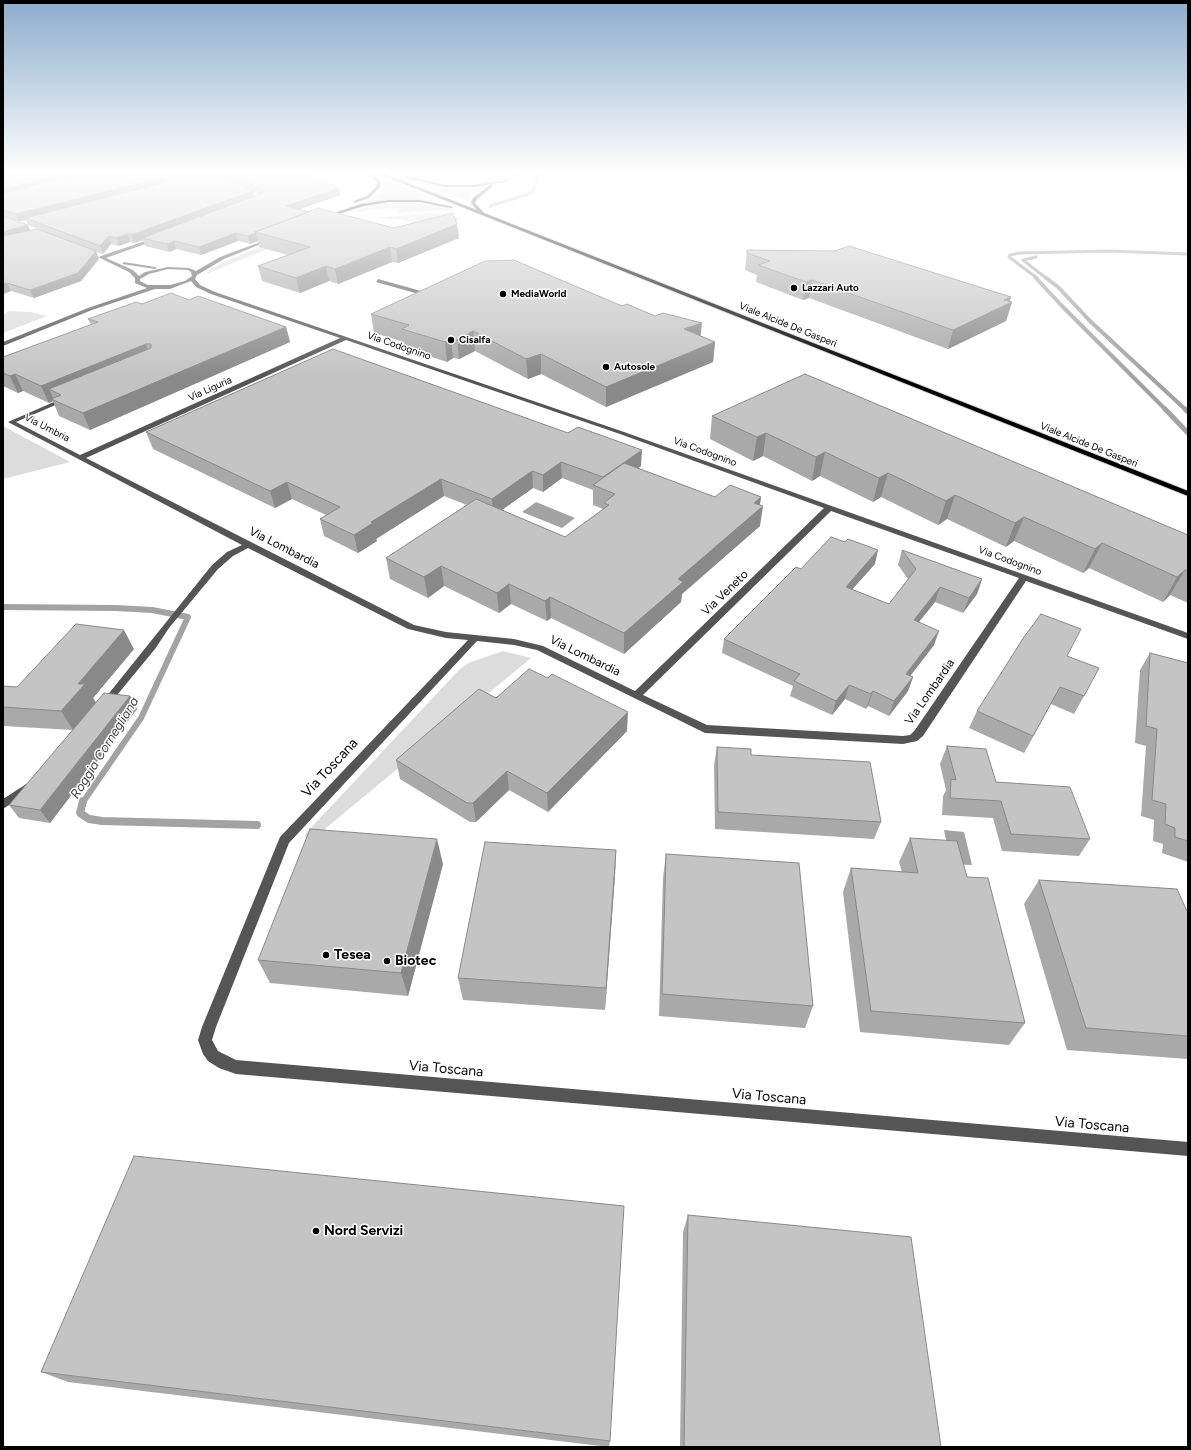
<!DOCTYPE html>
<style>
body{margin:0}
#map{position:relative;width:1191px;height:1450px;overflow:hidden;background:#fff;font-family:Figtree,sans-serif}
canvas{display:block}
.frame{position:absolute;inset:0;border:4px solid #000;pointer-events:none}
</style>
<div id="map">
<canvas width="1191" height="1450"></canvas>
<div class="frame"></div>
</div>
<script>
const c = document.querySelector('canvas').getContext('2d');
c.lineJoin = 'round';
function fillPath(path, color) {
  c.fillStyle = color;
  c.fill(path, 'evenodd');
}
function shape(rows) {
  const path = new Path2D();
  for (const r of rows) {
    path.moveTo(r[0], r[1]);
    for (let i = 2; i < r.length; i += 2) path.lineTo(r[i], r[i + 1]);
  }
  return path;
}
function stroke(path, color, width, dash) {
  c.strokeStyle = color;
  c.lineWidth = width;
  c.lineCap = dash ? 'butt' : 'round';
  c.setLineDash(dash || []);
  c.stroke(path);
}
function write(font, color, halo, rows, align = 'center') {
  c.font = font + ' Figtree,sans-serif';
  c.lineWidth = 3;
  c.setLineDash([]);
  c.textBaseline = 'middle';
  c.strokeStyle = halo;
  c.fillStyle = color;
  for (const [text, x, y, turn = 0] of rows) {
    c.save();
    c.translate(x, y);
    c.rotate((+turn || 0) * Math.PI / 180);
    c.textAlign = isNaN(turn) ? turn : align;
    if (halo) c.strokeText(text, 0, 0);
    c.fillText(text, 0, 0);
    c.restore();
  }
}
fillPath(shape([
 [384,178,385,179,441,202,402,199,363,203,380,193,385,184,383,179],
 [424,184,445,186,488,185,472,194,467,201],
 [408,202,431,205,458,212,440,210,397,213,399,208,373,209,360,212,354,211,376,205],
 [439,213,451,214,462,220,425,228,405,220,371,218],
 [330,219,342,219,204,275,212,268,228,260],
 [8,311,31,312,47,316,3,333,3,315],
 [3,426,70,462,3,479],
 [503,651,531,658,326,828,322,838,305,837,306,833,459,670,468,663]
]), '#dcdcdc');
fillPath(shape([
 [536,502,575,518,562,528,522,512],
 [944,830,964,832,972,865,951,864]
]), '#a3a3a3');
stroke(shape([
 [490,206,529,194,533,191,539,174],
 [1036,257,1023,260,1046,278],
 [1037,278,1009,257,1010,255,1020,253,1109,251,1188,254]
]), '#a3a3a3', 3);
stroke(shape([
 [1035,277,1062,306,1166,410],
 [1045,277,1058,287,1090,321,1186,410]
]), '#a3a3a3', 4);
stroke(shape([
 [1165,409,1188,433],
 [1185,409,1188,412]
]), '#a3a3a3', 5);
stroke(shape([
 [3,607,116,608,152,610,188,617,141,718,83,802]
]), '#a3a3a3', 6);
stroke(shape([
 [83,801,80,813,89,819,102,821,257,825]
]), '#a3a3a3', 8);
const major = shape([
 [368,174,372,174,380,181,380,187,369,198,354,203,354,201,367,196,376,187,377,182,368,174],
 [379,174,385,174,477,210,471,203,473,198,490,185,492,185,492,187,477,199,475,203,484,213,1188,491,1188,496,379,174],
 [406,176,446,185,473,185,501,181,503,182,473,187,446,187,406,178,406,176],
 [389,200,420,200,453,207,451,208,420,202,389,202,364,206,325,218,323,217,361,204,389,200]
]);
stroke(major, '#dbdbdb', 2);
fillPath(shape([
 [518,174,523,174,502,183,499,182,518,174],
 [157,237,159,239,106,258,133,270,139,276,145,272,168,267,189,268,196,271,220,257,271,238,271,240,224,259,197,275,195,279,200,285,215,292,624,432,1188,633,1188,639,1026,581,923,736,917,741,903,744,705,733,537,650,514,645,477,641,289,843,216,1027,212,1040,218,1051,236,1060,1188,1142,1188,1156,236,1074,219,1068,208,1061,203,1054,198,1040,202,1027,280,837,468,640,446,638,408,629,248,548,233,556,218,569,169,628,155,649,108,706,102,706,100,704,102,702,212,565,227,552,242,545,8,422,63,398,67,398,67,400,16,422,80,455,340,338,211,294,196,287,191,281,170,289,155,289,92,310,3,346,3,342,88,308,147,288,135,283,135,278,129,272,98,257,157,237],
 [168,269,188,270,191,272,192,276,185,281,170,285,148,285,140,281,140,279,149,274,168,269],
 [346,340,620,434,824,508,635,691,543,646,514,639,446,632,414,625,86,458,346,340],
 [831,511,1019,578,915,730,910,735,903,736,707,725,643,695,831,511],
 [124,262,155,267,157,268,155,269,122,264,124,262],
 [378,279,428,293,429,294,426,296,376,282,378,279],
 [31,781,35,782,36,785,35,788,3,809,3,799,31,781]
]), '#555');
fillPath(major, '#000');
fillPath(shape([
 [3,174,307,174,341,195,300,209,309,212,394,228,457,224,459,238,398,263,392,262,338,284,329,281,300,293,262,281,258,266,288,255,259,247,258,241,250,244,238,241,201,255,176,249,169,252,145,246,143,240,134,243,130,242,119,246,111,244,103,254,96,252,99,259,81,281,34,298,11,291,3,294],
 [224,176,259,195,254,196,253,191],
 [14,220,19,221,26,220,28,225,41,230,30,230],
 [747,250,1010,302,1012,302,1006,321,948,349,809,298,803,300,756,282,757,275,745,270],
 [189,300,286,327,290,342,90,430,59,416,53,401,49,403,23,391,18,393,3,386,3,357,91,325,88,319,142,304],
 [622,306,701,336,715,342,713,362,606,407,541,374,528,379,475,351,459,359,453,358,447,362,405,348,404,342,374,333,371,314],
 [712,416,1188,535,1188,603,1170,595,1163,602,1089,568,1083,573,1014,541,1006,547,947,519,938,525,881,497,873,502,820,476,812,481,763,456,753,461,710,439],
 [146,432,641,466,638,468,715,497,761,497,760,505,760,526,682,594,681,602,624,654,551,618,547,621,511,604,499,613,444,586,428,598,390,579,386,558,467,505,444,496,376,539,377,541,358,553,324,536,320,519,326,515,292,499,275,508,153,449],
 [562,478,593,490,593,505,603,509,565,537,502,510,533,488,543,492],
 [902,550,982,579,977,594,963,613,935,602,919,622,934,645,910,676,913,677,908,691,889,716,868,706,866,709,845,699,832,715,790,696,793,686,722,653,724,639,801,569,875,564,852,589,889,604,908,579,898,565],
 [134,649,93,698,96,702,130,696,137,709,50,823,19,818,9,805,73,730,3,726,3,686,17,687],
 [1150,653,1188,663,1188,862,1162,853,1163,844,1153,841,1154,820,1141,816,1146,746,1135,743,1140,670],
 [1067,656,1084,696,1074,714,1051,704,1024,753,969,728,977,711],
 [496,698,627,731,548,812,509,790,476,822,470,822,400,779,396,760],
 [947,746,996,782,1090,839,1079,856,1002,851,993,818,942,815,943,796,946,790,940,764],
 [717,747,881,822,874,839,715,829,714,765],
 [910,838,967,877,1025,1023,1009,1045,860,1032,843,892,851,868,902,872,899,862],
 [616,850,615,875,605,1010,463,1000,458,978],
 [666,854,813,1006,805,1028,659,1016,663,878],
 [443,864,408,996,270,983,258,960],
 [1039,880,1188,913,1188,1059,1067,1050,1024,904],
 [688,1215,941,1447,680,1447,683,1232],
 [41,1372,610,1441,609,1447,68,1382]
]), '#a9a9a9');
fillPath(shape([
 [64,174,96,174,3,197,3,189],
 [166,174,178,174,162,186,25,218,26,220,19,221,16,214],
 [339,188,341,195,288,213,286,206],
 [253,191,254,199,142,238,143,240,134,243,131,235],
 [457,224,459,238,398,263,396,249],
 [28,225,31,233,3,240,3,232],
 [236,233,238,241,201,255,199,247],
 [256,233,258,241,250,244,248,236],
 [128,234,130,242,119,246,116,238],
 [109,236,111,244,103,254,100,246],
 [174,241,176,249,169,252,167,244],
 [390,247,392,262,338,284,335,269],
 [96,251,99,259,81,281,34,298,30,290],
 [326,266,329,281,300,293,296,278],
 [812,280,809,298,803,300,806,282],
 [7,283,11,291,3,294,3,284],
 [1011,297,1009,304,1012,302,1006,321,948,349,953,330,1004,300],
 [702,323,700,342,684,329],
 [286,327,290,342,90,430,83,413],
 [473,331,475,351,459,359,457,340],
 [451,338,453,358,447,362,445,342],
 [715,342,713,362,606,407,606,387],
 [146,344,151,360,61,395,49,389,54,400,51,399,53,401,49,403,41,386],
 [541,354,541,374,528,379,526,359],
 [15,374,23,391,18,393,10,376],
 [766,433,763,456,753,461,757,437],
 [642,450,641,466,608,491,603,489,603,477],
 [825,452,820,476,812,481,816,457],
 [561,462,562,478,543,492,543,475],
 [532,471,533,488,493,516,492,499],
 [888,473,881,497,873,502,879,478],
 [441,479,444,496,376,539,377,541,358,553,354,535,371,522],
 [287,482,292,499,275,508,270,491],
 [955,495,947,519,938,525,946,501],
 [761,497,759,509,763,506,760,526,682,594,681,602,624,654,624,633,754,503],
 [1024,517,1014,541,1006,547,1015,523],
 [1102,543,1089,568,1083,573,1095,549],
 [878,550,875,564,842,601,846,587],
 [441,566,444,586,428,598,424,577],
 [1185,570,1170,595,1163,602,1177,577],
 [982,579,977,594,963,613,969,598],
 [509,584,511,604,499,613,497,593],
 [940,587,935,602,909,634,914,620],
 [550,597,551,618,547,621,545,601],
 [124,630,134,649,93,698,96,704,73,730,61,711,78,684],
 [939,631,934,645,901,688,906,674],
 [913,677,908,691,889,716,894,701],
 [849,685,845,699,832,715,836,701],
 [1060,687,1051,704,1024,753,1033,736],
 [873,691,868,706,866,709,871,694],
 [130,696,137,709,50,823,40,810],
 [628,712,627,731,548,812,547,793],
 [507,771,509,790,476,822,473,803],
 [437,839,443,864,408,996,401,973],
 [616,850,615,875,605,1010,606,988]
]), '#898989');
const building = shape([
 [3,174,64,174,3,189,3,174],
 [80,174,166,174,160,178,16,214,3,210,3,193,80,174],
 [175,174,219,174,253,191,131,235,128,234,116,238,109,236,100,246,25,218,163,183,175,174],
 [231,174,307,174,339,188,286,206,309,212,255,232,256,233,248,236,236,233,199,247,174,241,167,244,142,238,263,193,263,190,231,174],
 [318,208,394,228,453,213,457,224,396,249,390,247,335,269,326,266,296,278,258,266,310,247,255,232,318,208],
 [3,216,28,225,3,232,3,216],
 [37,229,96,251,78,273,30,290,7,283,3,284,3,236,37,229],
 [849,246,1011,297,1004,300,1012,302,953,330,812,280,806,282,758,265,770,261,747,253,747,250,835,251,849,246],
 [514,260,622,306,627,304,655,316,663,313,702,323,684,329,715,342,606,387,541,354,526,359,473,331,457,340,451,338,445,342,402,329,409,325,371,314,485,261,514,260],
 [171,293,189,300,198,296,286,327,83,413,51,399,61,395,49,389,151,348,151,344,146,344,41,386,15,374,10,376,3,373,3,357,98,322,88,319,136,302,142,304,171,293],
 [333,349,568,433,578,427,642,450,603,477,561,462,543,475,532,471,492,499,441,479,371,522,373,523,354,535,320,519,340,507,287,482,270,491,146,432,333,349],
 [805,374,1188,535,1188,571,1185,570,1177,577,1102,543,1095,549,1024,517,1015,523,955,495,946,501,888,473,879,478,825,452,816,457,766,433,757,437,712,416,805,374],
 [624,463,715,497,730,485,761,497,754,503,763,506,678,579,683,582,624,633,550,597,545,601,509,584,497,593,441,566,424,577,386,558,476,499,565,537,609,505,604,503,615,494,593,485,624,463],
 [831,537,845,542,848,539,878,550,846,587,889,604,916,569,902,550,982,579,969,598,940,587,914,620,939,631,906,674,913,677,894,701,873,691,871,694,849,685,836,701,794,681,800,674,724,639,796,567,801,569,831,537],
 [1041,614,1081,629,1067,656,1099,668,1084,696,1060,687,1033,736,977,711,1024,637,1041,614],
 [76,624,124,630,78,684,85,684,61,711,3,707,3,686,17,687,76,624],
 [1150,653,1188,663,1188,841,1175,837,1175,828,1165,824,1166,804,1152,800,1157,729,1146,726,1150,653],
 [529,669,548,678,552,674,628,712,547,793,507,771,473,803,467,803,396,760,479,689,496,698,529,669],
 [104,693,130,696,40,810,9,805,104,693],
 [947,746,986,749,996,782,1070,787,1090,839,1011,834,1001,801,950,798,951,779,956,780,947,746],
 [717,747,751,749,751,755,870,762,881,822,718,812,717,747],
 [310,829,437,839,401,973,258,960,310,829],
 [910,838,957,841,967,877,988,878,1025,1023,871,1011,851,868,918,873,910,838],
 [485,842,616,850,606,988,458,978,485,842],
 [666,854,799,863,813,1006,662,994,666,854],
 [1039,880,1177,889,1188,913,1188,1036,1086,1028,1039,880],
 [134,1156,624,1206,610,1441,41,1372,134,1156],
 [688,1215,911,1237,941,1447,691,1447,684,1446,688,1215]
]);
fillPath(building, '#c4c4c4');
stroke(building, '#898989', 1);
const sky = c.createLinearGradient(0, 0, 0, 377);
sky.addColorStop(0, '#8cadcc');
sky.addColorStop(0.46, '#fff');
sky.addColorStop(1, '#ffffff00');
c.fillStyle = sky;
c.fillRect(0, 0, 1191, 377);
for (const [x, y, r, color] of [
 [794,288,4,"#000"],
 [503,294,4,"#000"],
 [451,340,4,"#000"],
 [606,367,4,"#000"],
 [326,955,4,"#000"],
 [387,961,4,"#000"],
 [316,1231,4,"#000"]
]) {
  const dot = new Path2D();
  dot.arc(x, y, r, 0, 2 * Math.PI);
  c.fillStyle = color;
  c.fill(dot);
  stroke(dot, '#fff', 1.5);
}
write('bold 10px', '#000', '#fff', [
 ["Lazzari Auto",802,288],
 ["MediaWorld",511,294],
 ["Cisalfa",459,340],
 ["Autosole",614,367]
], 'left');
write('10px', '#000', '#fff', [
 ["Viale Alcide De Gasperi",788,325,22],
 ["Via Codognino",399,346,19],
 ["Via Liguria",210,389,-24],
 ["Via Umbria",47,428,27],
 ["Viale Alcide De Gasperi",1089,445,22],
 ["Via Codognino",705,452,20],
 ["Via Codognino",1010,561,20]
]);
write('12px', '#000', '#fff', [
 ["Via Lombardia",284,548,27],
 ["Via Veneto",725,593,-44],
 ["Via Lombardia",585,656,26],
 ["Via Lombardia",930,692,-55]
]);
write('italic 13px', '#444', '#fff', [
 ["Roggia Cornegliana",105,748,-58]
]);
write('14px', '#000', '#fff', [
 ["Via Toscana",330,768,-47],
 ["Via Toscana",446,1069,5],
 ["Via Toscana",769,1097,5],
 ["Via Toscana",1092,1125,5]
]);
write('bold 14px', '#000', '#fff', [
 ["Tesea",334,955],
 ["Biotec",395,961],
 ["Nord Servizi",324,1231]
], 'left');
</script>
